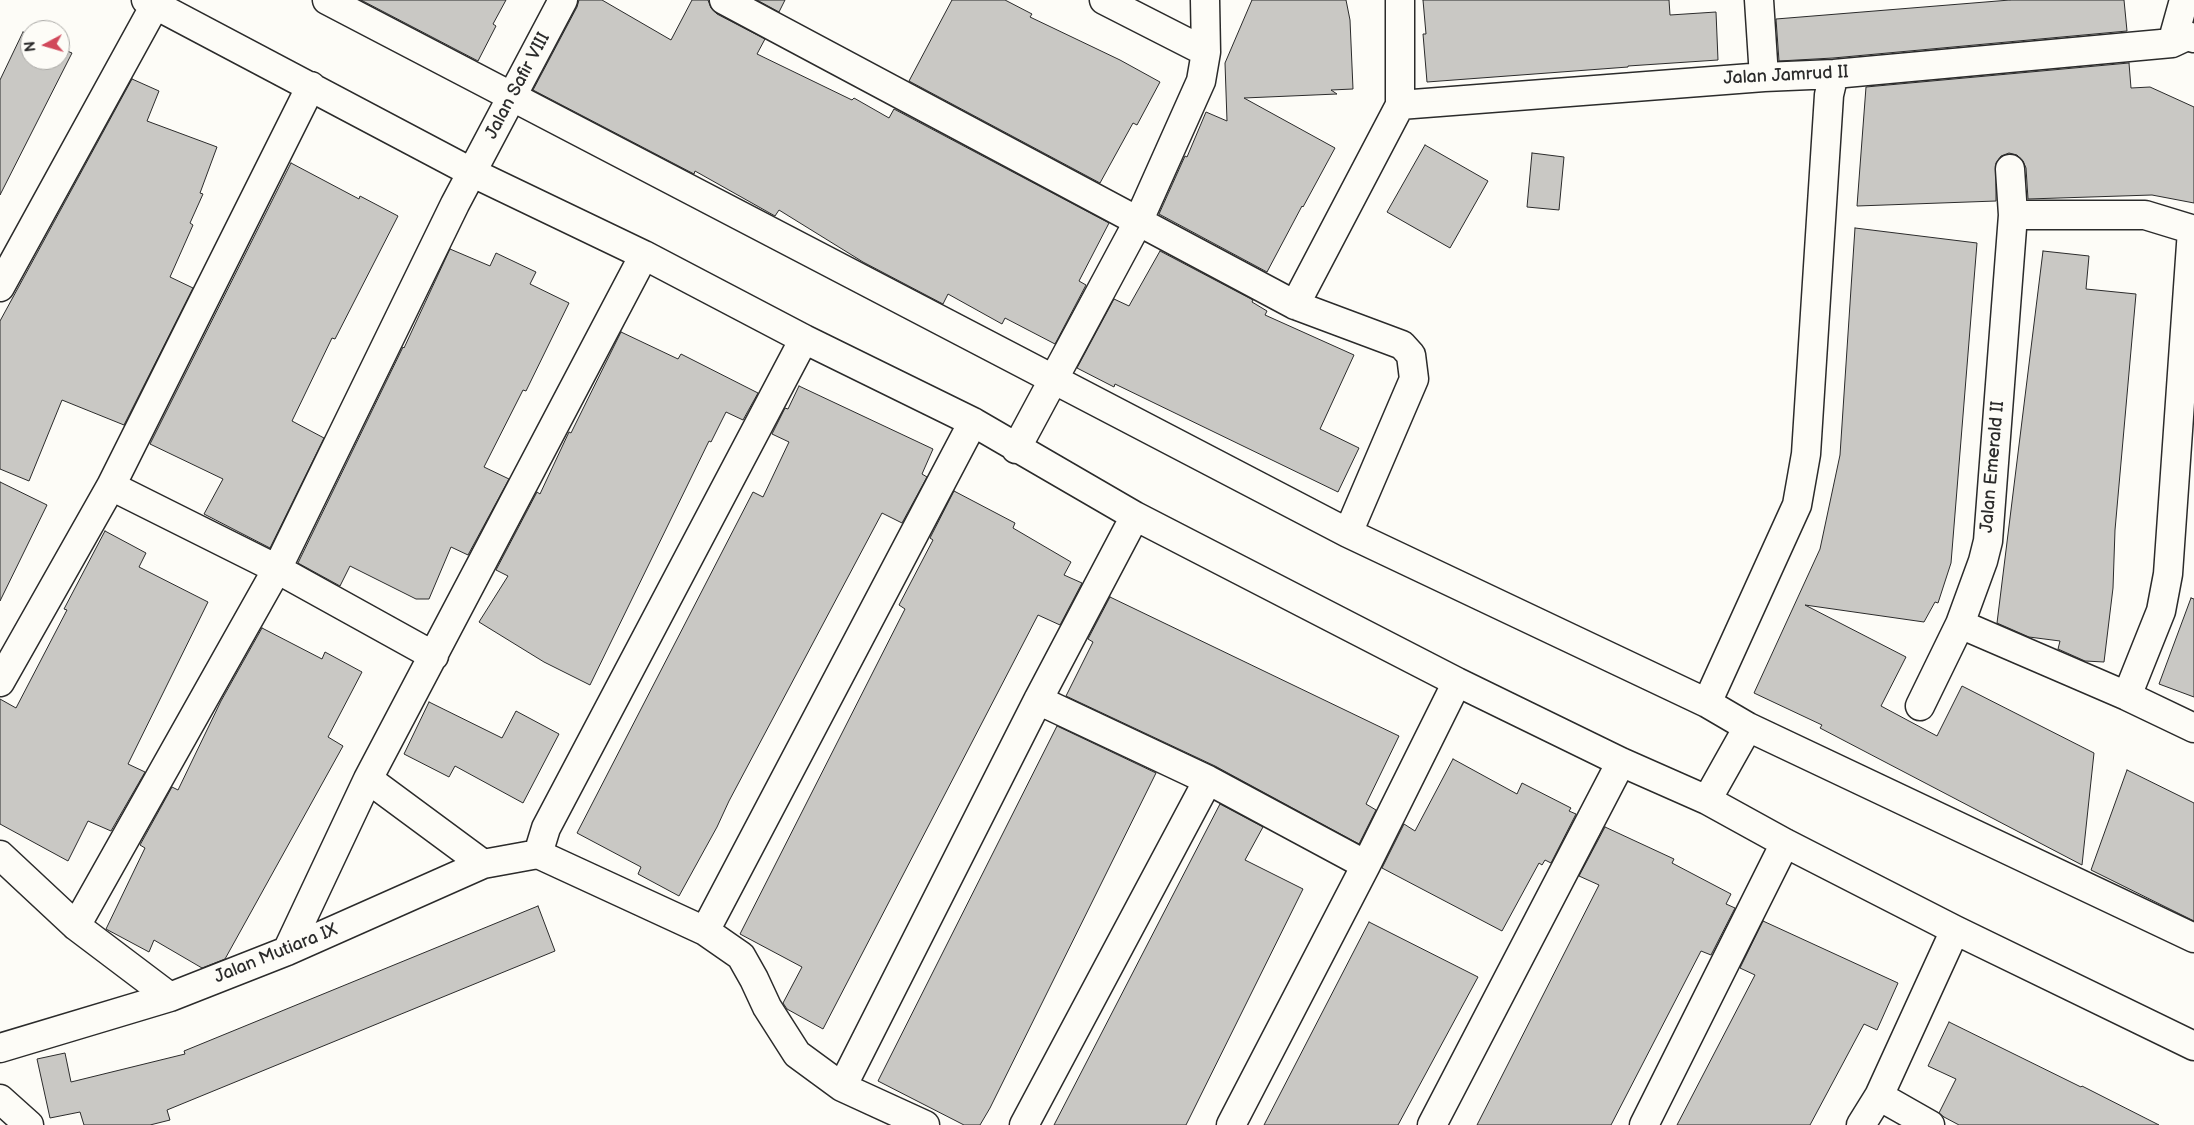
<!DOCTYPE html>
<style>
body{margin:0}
#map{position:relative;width:2194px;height:1125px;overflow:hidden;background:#fdfcf7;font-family:"Balsamiq Sans",sans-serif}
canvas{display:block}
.north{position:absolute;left:20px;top:20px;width:50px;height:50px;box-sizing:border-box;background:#fdfcf7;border:1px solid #a9a8a5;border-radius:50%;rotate:264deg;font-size:14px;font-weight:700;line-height:20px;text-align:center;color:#2b2b2b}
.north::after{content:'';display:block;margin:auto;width:18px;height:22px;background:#d1495b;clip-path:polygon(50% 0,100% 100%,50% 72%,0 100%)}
</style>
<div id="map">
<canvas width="2194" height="1125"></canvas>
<div class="north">N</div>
</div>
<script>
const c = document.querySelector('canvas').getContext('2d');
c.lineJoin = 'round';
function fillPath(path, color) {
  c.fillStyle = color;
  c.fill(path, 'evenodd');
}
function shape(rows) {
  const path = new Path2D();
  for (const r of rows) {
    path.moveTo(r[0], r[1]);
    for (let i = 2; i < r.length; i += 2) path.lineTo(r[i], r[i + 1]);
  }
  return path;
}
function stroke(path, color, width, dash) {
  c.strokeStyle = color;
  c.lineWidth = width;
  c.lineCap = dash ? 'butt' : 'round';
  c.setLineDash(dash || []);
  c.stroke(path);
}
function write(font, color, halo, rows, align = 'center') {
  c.font = font + ' "Balsamiq Sans",sans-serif';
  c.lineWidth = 4;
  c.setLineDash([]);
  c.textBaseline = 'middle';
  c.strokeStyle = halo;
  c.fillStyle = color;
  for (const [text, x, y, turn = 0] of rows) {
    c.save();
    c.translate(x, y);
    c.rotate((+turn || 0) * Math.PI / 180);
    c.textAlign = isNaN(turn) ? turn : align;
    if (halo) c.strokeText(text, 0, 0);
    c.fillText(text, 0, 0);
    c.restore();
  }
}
const building = shape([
 [361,0,506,0,493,24,496,26,478,61,361,0],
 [579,0,602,0,671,40,692,0,708,0,711,8,717,14,765,39,757,54,852,100,854,98,889,118,894,109,1109,223,1079,281,1086,285,1055,344,1005,318,1002,324,948,294,943,304,863,262,779,210,775,216,695,171,694,174,533,90,577,7,579,0],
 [757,0,785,0,779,12,757,0],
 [952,0,1005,0,1032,14,1030,17,1120,60,1160,82,1137,125,1133,123,1100,183,909,81,952,0],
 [1252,0,1346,0,1350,20,1353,89,1331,90,1337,94,1244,98,1335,148,1303,207,1302,206,1267,272,1159,214,1185,156,1187,157,1206,112,1227,121,1225,63,1252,0],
 [1423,0,1669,0,1670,15,1716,12,1718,60,1628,66,1628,67,1427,82,1423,34,1426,34,1423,0],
 [2010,0,2124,0,2127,31,1833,58,1779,61,1776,19,2010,0],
 [23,32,30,35,30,60,60,60,60,48,72,53,0,195,0,80,23,32],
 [2129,63,2131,88,2150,87,2194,107,2194,203,2152,195,2028,199,2026,168,2023,161,2017,155,2009,153,2001,156,1996,163,1996,201,1857,206,1866,87,2129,63],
 [132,79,159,91,147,121,217,147,200,193,203,194,190,223,193,225,170,277,193,288,124,425,62,400,29,481,0,469,0,321,132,79],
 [1425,145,1488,181,1450,248,1387,212,1425,145],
 [1532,153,1564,157,1559,210,1527,207,1532,153],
 [291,163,359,199,360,196,398,216,335,339,332,338,292,421,324,438,270,548,204,514,223,479,150,444,291,163],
 [1855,228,1977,243,1951,563,1938,603,1935,602,1924,622,1805,605,1906,657,1881,706,1937,736,1962,686,2094,753,2082,865,1820,728,1822,725,1754,693,1820,549,1840,455,1855,228],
 [450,249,490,266,496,253,536,272,530,284,569,303,526,391,523,390,484,467,509,479,468,555,451,547,429,599,416,599,350,566,340,586,298,563,403,347,404,348,450,249],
 [1160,251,1253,300,1252,302,1267,311,1265,315,1354,355,1320,429,1359,448,1338,492,1115,384,1114,387,1077,368,1114,299,1129,306,1160,251],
 [2043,251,2089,256,2086,289,2136,294,2115,530,2113,588,2104,662,2085,661,2058,649,2060,641,2029,637,1997,623,2043,251],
 [621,332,678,359,681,354,758,393,743,420,726,412,711,442,709,441,590,685,544,662,479,622,508,576,496,570,537,492,540,494,569,432,571,433,621,332],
 [799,386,933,449,922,474,927,477,902,523,882,513,729,801,717,827,679,896,638,874,641,867,577,833,753,492,763,497,789,442,772,434,785,408,788,409,799,386],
 [0,482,47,505,0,601,0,482],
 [954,491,1015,523,1013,528,1071,562,1064,575,1082,583,1060,625,1038,615,823,1029,787,1009,783,1003,802,967,740,934,905,609,899,605,933,540,930,538,954,491],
 [105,531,146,553,139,567,208,602,128,764,145,772,111,831,88,821,68,861,0,824,0,699,16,708,67,610,64,609,105,531],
 [1110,597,1399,736,1366,804,1376,810,1359,844,1215,766,1066,696,1093,642,1088,639,1110,597],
 [2191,598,2194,599,2194,697,2159,684,2191,598],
 [262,628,322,659,325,652,362,672,328,737,343,746,225,959,202,968,154,940,149,952,106,929,145,848,140,845,172,787,178,790,221,701,262,628],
 [429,702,502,738,516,711,559,734,523,803,455,766,449,777,404,754,429,702],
 [1057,726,1156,773,990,1108,980,1125,964,1125,878,1081,1057,726],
 [1453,759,1517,794,1522,783,1571,808,1569,811,1576,814,1551,863,1545,860,1542,865,1539,863,1502,931,1382,868,1404,824,1415,831,1453,759],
 [2127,770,2194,803,2194,921,2091,870,2127,770],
 [1220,804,1263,827,1245,860,1303,889,1186,1125,1054,1125,1220,804],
 [1605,827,1674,859,1672,863,1731,894,1726,904,1735,908,1711,955,1701,951,1611,1125,1477,1125,1599,885,1579,876,1605,827],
 [538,906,555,951,167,1110,170,1120,150,1125,84,1125,80,1112,50,1118,37,1059,65,1053,71,1082,185,1054,184,1051,538,906],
 [1763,921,1898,983,1877,1030,1864,1024,1810,1125,1677,1125,1755,975,1740,968,1763,921],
 [1369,922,1478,977,1398,1125,1264,1125,1369,922],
 [1949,1022,2081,1087,2082,1086,2159,1125,1959,1125,1944,1117,1939,1113,1956,1079,1928,1066,1949,1022]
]);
fillPath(building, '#c9c8c4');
stroke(building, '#2b2b2b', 1);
const minor = shape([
 [146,0,473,173,644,255,804,339,973,422,1135,516,1457,682,1621,762,1707,800,1785,843,1955,930,2194,1046],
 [327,0,1348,533,1707,703,1748,727,2194,938],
 [724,0,1295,305,1402,345,1411,355,1414,379,1348,533],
 [1104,0,1206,52],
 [1759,0,1764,77],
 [2172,43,2184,0],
 [1400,105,1764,77,1834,74,2172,43,2187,36,2194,38],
 [2013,215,2145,215,2194,230],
 [0,287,155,5],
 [1295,305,1400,105,1400,0],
 [1016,449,1138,222,1201,81,1206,52,1205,0],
 [111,486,277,569,434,656],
 [1960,624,2127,696,2194,728],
 [0,682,111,486,311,86],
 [2127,696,2161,611,2168,574,2192,230],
 [1038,700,1208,780,1366,865],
 [1707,703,1797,505,1806,454,1829,95,1834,74],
 [1920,706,1960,624,1983,561,1988,541,2013,215,2010,169],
 [368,779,483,864],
 [1707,800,1748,727],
 [538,854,546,828,804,339],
 [538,854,705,931,741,956,754,979,767,1007,797,1054,842,1087,925,1125],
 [0,855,76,926,170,997],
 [76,926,277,569,455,204,563,0],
 [705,931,973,422],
 [287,951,368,779,644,255],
 [0,1048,170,997,287,951,483,864,538,854],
 [842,1087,1038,700,1135,516],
 [1879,1096,1930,1125],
 [0,1099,29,1125],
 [1024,1125,1208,780],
 [1231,1125,1366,865,1457,682],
 [1432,1125,1621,762],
 [1644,1125,1785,843],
 [1861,1125,1879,1096,1955,930]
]);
stroke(minor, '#2b2b2b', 31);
stroke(minor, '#fdfcf7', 28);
write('18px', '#2b2b2b', '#fdfcf7', [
 ["Jalan Jamrud II",1786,76,-3],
 ["Jalan Safir VIII",518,86,-62],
 ["Jalan Emerald II",1993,467,-85],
 ["Jalan Mutiara IX",276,954,-22]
]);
</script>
